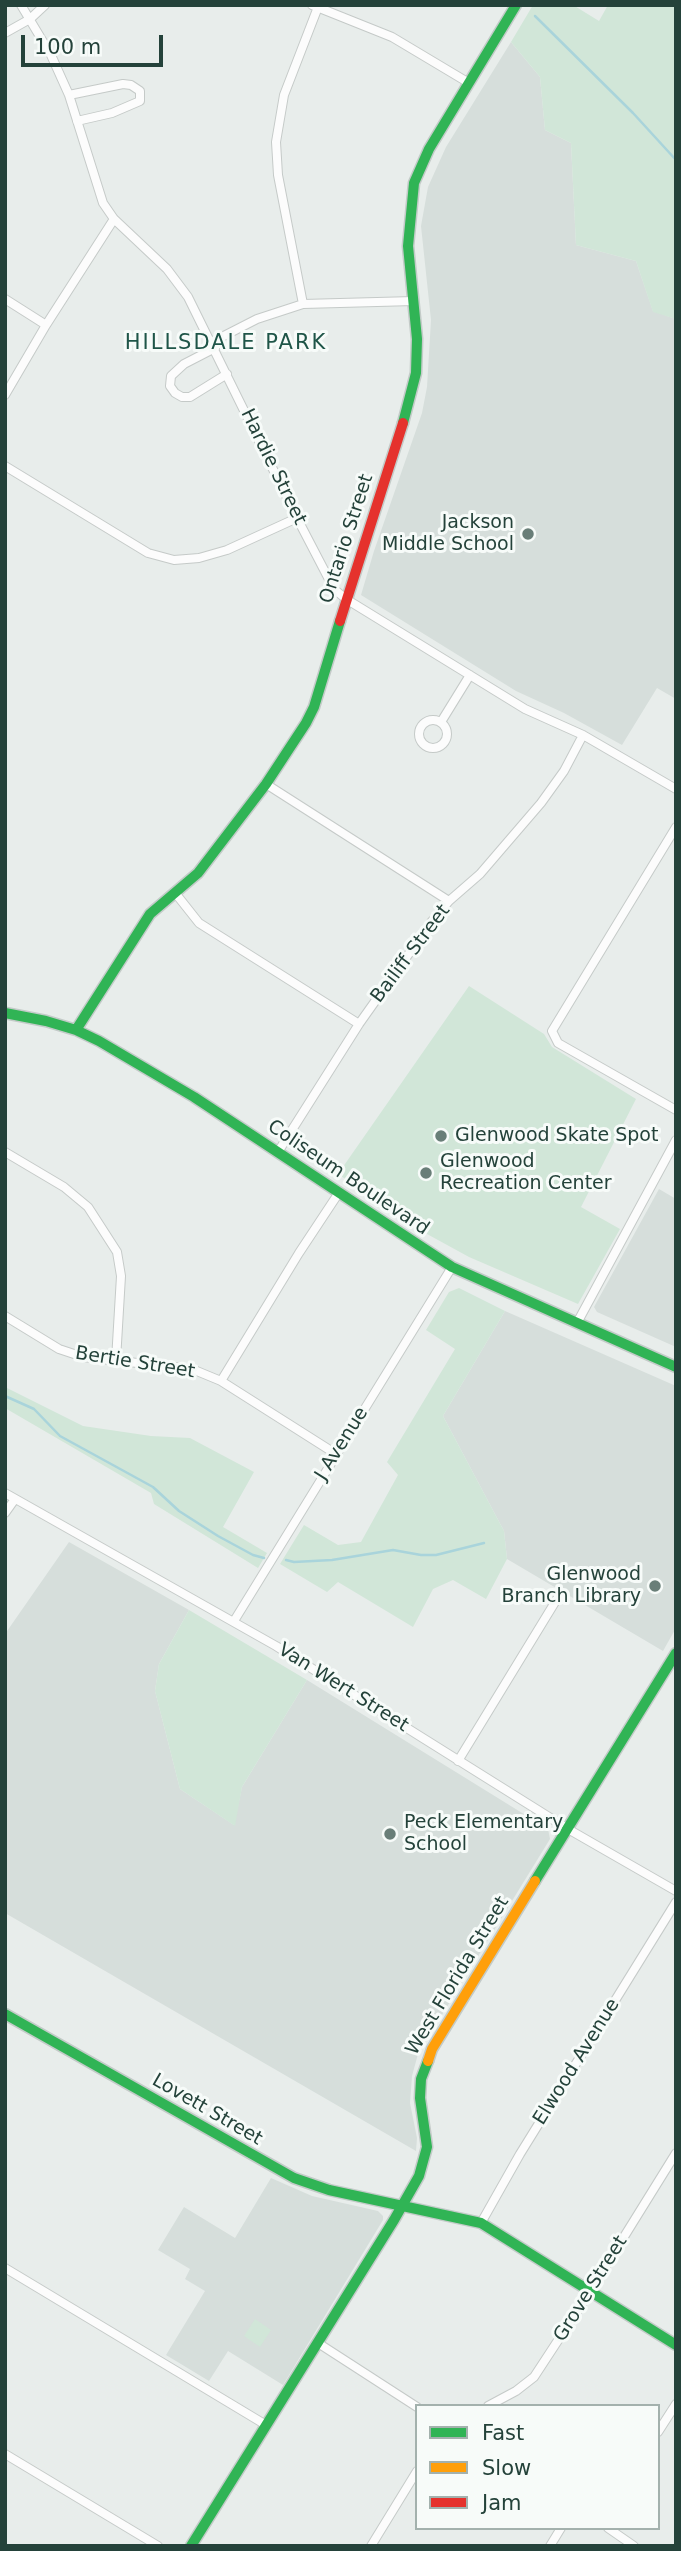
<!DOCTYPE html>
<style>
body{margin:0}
#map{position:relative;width:681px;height:2551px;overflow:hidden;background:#e8edeb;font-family:"DejaVu Sans",sans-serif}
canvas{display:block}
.frame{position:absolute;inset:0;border:7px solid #24423a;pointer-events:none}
.legend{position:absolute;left:415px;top:2404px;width:245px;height:126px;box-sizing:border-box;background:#f7fbf9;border:2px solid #a3b1ad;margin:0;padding:9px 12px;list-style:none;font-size:21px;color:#24423a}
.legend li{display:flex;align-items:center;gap:14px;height:35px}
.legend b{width:35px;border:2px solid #a3b1ad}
.scale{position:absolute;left:21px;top:35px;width:142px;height:32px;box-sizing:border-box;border:4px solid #24423a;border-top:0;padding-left:9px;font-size:21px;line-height:24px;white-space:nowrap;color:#24423a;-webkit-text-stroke:5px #f7fbf9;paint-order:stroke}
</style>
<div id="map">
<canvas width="681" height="2551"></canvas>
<div class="frame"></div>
<ul class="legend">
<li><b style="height:9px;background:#30b455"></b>Fast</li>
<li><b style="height:9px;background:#ff9f0a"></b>Slow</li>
<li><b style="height:9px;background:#e5322d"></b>Jam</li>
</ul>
<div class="scale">100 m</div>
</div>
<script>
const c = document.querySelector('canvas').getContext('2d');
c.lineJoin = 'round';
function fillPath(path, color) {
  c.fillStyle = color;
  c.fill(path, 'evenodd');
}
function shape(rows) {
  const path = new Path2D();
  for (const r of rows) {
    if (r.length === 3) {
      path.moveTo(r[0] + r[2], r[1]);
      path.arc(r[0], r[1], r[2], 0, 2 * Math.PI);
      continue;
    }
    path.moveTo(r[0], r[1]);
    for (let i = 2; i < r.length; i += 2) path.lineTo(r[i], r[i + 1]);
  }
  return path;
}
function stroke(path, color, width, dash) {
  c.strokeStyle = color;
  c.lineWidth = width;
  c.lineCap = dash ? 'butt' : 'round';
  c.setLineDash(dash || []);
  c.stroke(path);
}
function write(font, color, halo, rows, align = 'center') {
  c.font = font + ' "DejaVu Sans",sans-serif';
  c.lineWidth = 6;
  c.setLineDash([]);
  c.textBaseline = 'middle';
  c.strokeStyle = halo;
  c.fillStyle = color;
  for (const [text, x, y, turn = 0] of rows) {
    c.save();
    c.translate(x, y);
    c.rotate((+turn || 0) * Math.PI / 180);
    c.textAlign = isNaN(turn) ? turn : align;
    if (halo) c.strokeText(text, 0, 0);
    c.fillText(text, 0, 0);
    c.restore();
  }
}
fillPath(shape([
 [511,42,540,77,545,130,571,143,576,245,636,261,653,311,676,319,676,699,657,688,622,745,564,713,516,691,361,595,374,551,422,413,427,387,431,320,421,226,428,187,446,147],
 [659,1189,676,1199,676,1347,597,1312,594,1307],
 [505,1311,676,1386,676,1628,663,1651,507,1559,504,1531,443,1416],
 [69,1542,189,1610,159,1664,155,1691,180,1789,234,1825,242,1787,307,1680,548,1829,550,1839,418,2054,412,2076,410,2103,417,2138,416,2151,5,1913,5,1634],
 [271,2178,312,2196,378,2211,383,2216,383,2220,283,2385,228,2351,209,2381,166,2355,205,2291,185,2279,190,2269,158,2250,184,2207,235,2238]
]), '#d6dedb');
fillPath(shape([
 [533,5,573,5,599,21,608,5,676,5,676,319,653,312,636,261,576,245,571,143,545,130,540,77,511,42],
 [469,986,544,1034,552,1047,636,1099,581,1207,620,1229,578,1304,469,1257,427,1234,338,1174],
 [459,1288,505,1311,443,1416,504,1531,507,1559,486,1599,453,1580,433,1589,413,1627,338,1582,327,1592,280,1564,304,1525,338,1545,361,1542,398,1475,387,1462,455,1349,426,1330,449,1292],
 [5,1387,83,1426,151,1436,190,1438,254,1472,223,1527,267,1553,258,1568,154,1504,151,1493,5,1408],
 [189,1610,307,1680,242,1787,235,1826,180,1789,155,1691,159,1664],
 [255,2319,271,2330,260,2347,244,2336]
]), '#d1e6d8');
stroke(shape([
 [535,16,633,113,676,160],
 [5,1396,34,1409,60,1436,153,1487,179,1511,218,1536,253,1555,264,1558],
 [286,1560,294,1562,332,1560,393,1550,421,1555,436,1555,484,1543]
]), '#a9d4db', 2.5);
const street = shape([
 [21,5,51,55,69,95,103,203,114,219,167,269,188,297,297,518,334,589,346,599,525,709,583,735,676,789],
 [312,5,392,37,469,83],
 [5,33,30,19,45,5],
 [69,95,123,84,131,85,140,91,140,101,112,113,77,121],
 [5,299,46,325],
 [303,304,278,175,276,142,284,95,318,7],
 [212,342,257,319,303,304,414,301],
 [215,348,184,364,171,376,170,386,175,393,182,397,190,397,227,374],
 [5,395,46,325,114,219],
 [5,466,148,553,174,560,199,558,227,550,297,518],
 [433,734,14],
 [441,722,470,675],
 [266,784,449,901],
 [676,827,552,1031,558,1043,676,1110],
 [176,894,199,923,359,1024],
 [5,1152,64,1187,88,1207,117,1252,121,1276,116,1360],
 [278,1152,359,1024,432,921,449,901,480,874,541,803,564,771,583,735],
 [5,1316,59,1349,83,1357,192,1369,221,1381,336,1454],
 [577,1323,676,1140],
 [221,1381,299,1253,338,1194],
 [5,1493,276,1646,568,1829,676,1891],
 [5,1513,15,1499],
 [234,1621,452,1267],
 [458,1761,560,1594],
 [481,2223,520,2154,676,1902],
 [5,2268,266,2425],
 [318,2343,417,2407],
 [488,2406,516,2391,534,2377,591,2290,676,2153],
 [658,2432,676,2404],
 [5,2454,158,2546],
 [608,2528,634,2546],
 [371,2546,417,2471],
 [550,2546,561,2528]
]);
const fast = shape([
 [403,423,416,373,417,339,408,246,414,183,429,149,516,5],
 [5,1013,46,1021,76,1030,99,1041,194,1097,452,1267,676,1367],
 [76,1030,150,914,198,873,266,784,306,723,314,707,340,621],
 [535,1881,676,1653],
 [5,2014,294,2178,329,2190,481,2223,676,2345],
 [191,2546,394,2220,419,2176,427,2147,420,2098,421,2079,428,2061]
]);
const slow = shape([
 [428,2061,432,2049,535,1881]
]);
const jam = shape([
 [340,621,403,423]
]);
stroke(street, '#c5cac8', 10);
stroke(fast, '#c3cbc8', 13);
stroke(slow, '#c3cbc8', 13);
stroke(jam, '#c3cbc8', 13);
stroke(street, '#fcfcfc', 8);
stroke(fast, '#30b455', 10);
stroke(slow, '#ff9f0a', 10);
stroke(jam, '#e5322d', 10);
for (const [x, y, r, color] of [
 [528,534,7,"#697e78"],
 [441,1136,7,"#697e78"],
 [426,1173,7,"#697e78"],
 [655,1586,7,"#697e78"],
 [390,1834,7,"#697e78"]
]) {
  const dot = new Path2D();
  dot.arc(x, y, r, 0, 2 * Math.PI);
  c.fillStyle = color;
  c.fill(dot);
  stroke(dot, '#f7fbf9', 2.5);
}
write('19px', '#24423a', '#f7fbf9', [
 ["Hardie Street",273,467,64],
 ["Ontario Street",347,539,-72],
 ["Bailiff Street",411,954,-53],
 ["Coliseum Boulevard",348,1178,34],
 ["Bertie Street",135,1363,9],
 ["J Avenue",342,1444,-58],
 ["Van Wert Street",343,1688,32],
 ["West Florida Street",458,1976,-59],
 ["Elwood Avenue",577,2062,-58],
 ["Lovett Street",207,2110,30],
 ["Grove Street",591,2289,-58]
]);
write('19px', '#24423a', '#f7fbf9', [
 ["Jackson",514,523,"right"],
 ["Middle School",514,545,"right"],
 ["Glenwood Skate Spot",455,1136],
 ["Glenwood",440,1162],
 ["Recreation Center",440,1184],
 ["Glenwood",641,1575,"right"],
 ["Branch Library",641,1597,"right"],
 ["Peck Elementary",404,1823],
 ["School",404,1845]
], 'left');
c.letterSpacing = '2px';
write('21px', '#1f5548', '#f7fbf9', [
 ["HILLSDALE PARK",226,344]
]);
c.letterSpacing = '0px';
</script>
